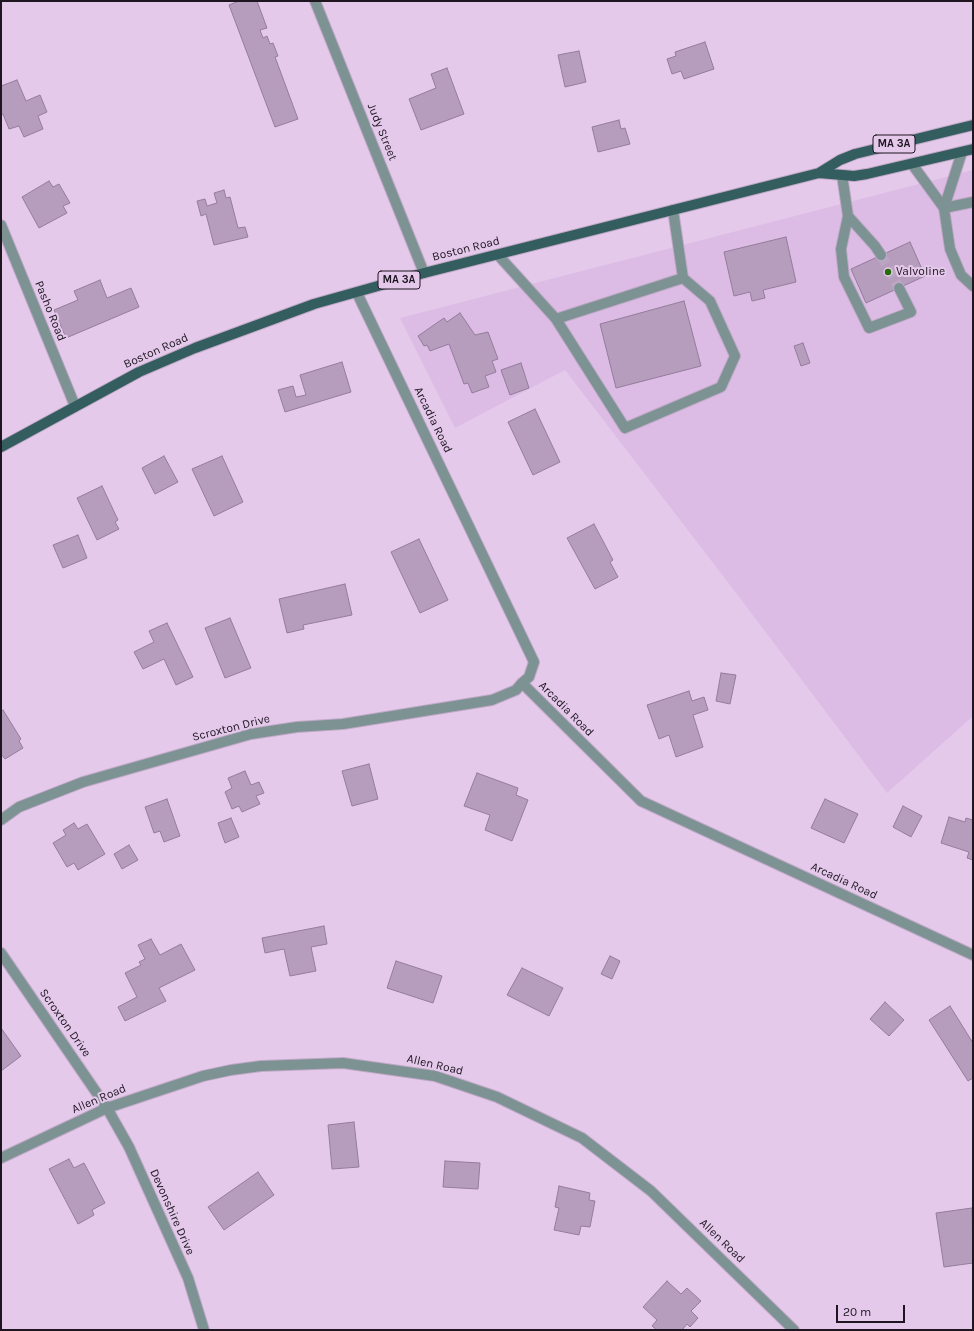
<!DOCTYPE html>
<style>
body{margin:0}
#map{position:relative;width:974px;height:1331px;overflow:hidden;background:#e4c9eb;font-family:Karla,sans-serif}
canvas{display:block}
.frame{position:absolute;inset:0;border:2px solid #1e1521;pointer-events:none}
.scale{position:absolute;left:836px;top:1305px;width:69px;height:18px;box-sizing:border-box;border:2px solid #1e1521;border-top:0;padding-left:5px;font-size:12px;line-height:14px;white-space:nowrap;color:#1e1521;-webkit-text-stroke:3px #e4c9eb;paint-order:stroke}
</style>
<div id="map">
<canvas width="974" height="1331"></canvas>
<div class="frame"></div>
<div class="scale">20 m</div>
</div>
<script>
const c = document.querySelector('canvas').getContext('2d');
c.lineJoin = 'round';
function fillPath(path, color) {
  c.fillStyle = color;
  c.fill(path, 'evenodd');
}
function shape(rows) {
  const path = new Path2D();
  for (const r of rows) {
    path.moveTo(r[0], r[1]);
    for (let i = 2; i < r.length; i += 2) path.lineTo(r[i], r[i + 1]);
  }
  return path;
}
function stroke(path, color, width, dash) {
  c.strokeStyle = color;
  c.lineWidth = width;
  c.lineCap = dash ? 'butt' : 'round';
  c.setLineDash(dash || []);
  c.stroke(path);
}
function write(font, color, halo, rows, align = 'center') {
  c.font = font + ' Karla,sans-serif';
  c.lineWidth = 4;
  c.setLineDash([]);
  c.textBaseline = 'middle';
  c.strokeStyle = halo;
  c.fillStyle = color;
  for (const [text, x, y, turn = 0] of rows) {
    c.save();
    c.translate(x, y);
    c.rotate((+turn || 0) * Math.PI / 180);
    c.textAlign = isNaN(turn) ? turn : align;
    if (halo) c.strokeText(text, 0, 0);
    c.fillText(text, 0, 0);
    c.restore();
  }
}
fillPath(shape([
 [973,170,973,716,887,793,743,602,565,370,455,428,400,318]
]), '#dcbce5');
const building = shape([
 [239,1,257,1,267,28,260,30,263,38,267,36,270,44,273,43,278,56,275,57,298,119,275,127,229,5,239,1],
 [705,42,714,69,684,79,681,71,672,74,667,59,676,56,675,52,705,42],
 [579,51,586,82,565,87,558,55,579,51],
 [447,68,464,114,421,130,409,99,436,88,431,74,447,68],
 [17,80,26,101,40,95,47,112,38,116,43,129,24,137,19,126,9,129,3,114,1,115,1,86,17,80],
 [619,120,621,129,625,128,630,144,598,152,592,127,619,120],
 [49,181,53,187,59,184,70,203,63,206,67,213,39,228,22,197,49,181],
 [224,190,226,198,230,197,238,228,245,227,248,237,214,245,206,214,201,216,197,201,205,199,207,206,217,203,214,193,224,190],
 [786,237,796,282,763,290,765,298,752,301,750,292,734,296,724,252,786,237],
 [910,242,925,276,866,303,851,269,910,242],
 [100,280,107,298,131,288,139,307,66,338,54,310,78,300,74,291,100,280],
 [684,301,701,366,616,388,600,324,684,301],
 [460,313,475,335,488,332,498,359,492,361,496,372,485,376,489,387,472,393,468,383,464,384,449,344,430,351,427,345,424,346,418,336,444,318,447,322,460,313],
 [803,343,810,363,801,366,794,346,803,343],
 [342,362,351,392,285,412,278,390,293,386,296,397,306,395,300,375,342,362],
 [521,363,529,388,510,395,501,370,521,363],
 [535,409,560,462,533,475,508,422,535,409],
 [164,456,178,482,155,494,142,468,164,456],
 [222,456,243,502,214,516,192,469,222,456],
 [102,486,118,520,115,522,119,529,97,540,77,498,102,486],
 [594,524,613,560,610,562,618,577,595,589,567,538,594,524],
 [78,535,87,558,63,568,53,545,78,535],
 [419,539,448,600,420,613,391,552,419,539],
 [345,584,352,615,303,625,304,629,287,633,279,599,345,584],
 [230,618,251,668,225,678,205,628,230,618],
 [167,623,193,677,176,685,164,659,143,669,134,652,154,642,149,631,167,623],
 [721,673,736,675,730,704,716,701,721,673],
 [689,691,692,701,704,697,708,710,693,715,703,747,676,757,669,735,659,739,647,705,689,691],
 [3,710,21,739,19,741,23,748,5,759,1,754,1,712,3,710],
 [369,764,378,799,352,806,342,771,369,764],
 [245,771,251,785,259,782,264,793,256,796,260,804,242,812,239,806,232,809,225,792,232,788,228,778,245,771],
 [477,773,518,788,516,795,528,800,512,841,485,830,490,815,464,806,477,773],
 [167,799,180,836,164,842,160,831,154,833,145,807,167,799],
 [825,799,858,814,844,843,811,828,825,799],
 [903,806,922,816,911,837,893,827,903,806],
 [949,817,965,822,966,818,973,820,973,860,967,858,969,852,941,843,949,817],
 [231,818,239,837,225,843,218,823,231,818],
 [74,823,78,829,87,824,105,854,78,870,74,863,67,867,53,843,66,835,63,830,74,823],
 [129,845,138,860,122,869,114,854,129,845],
 [324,926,327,944,311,947,316,971,290,976,284,949,265,953,262,938,324,926],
 [151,939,160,955,181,944,195,970,159,988,166,1001,125,1021,118,1007,137,997,125,973,141,965,139,962,145,959,138,945,151,939],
 [610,956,620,961,612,979,601,974,610,956],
 [396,961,442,976,433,1003,387,988,396,961],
 [522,968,563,988,549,1016,507,995,522,968],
 [885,1002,904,1020,889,1036,870,1019,885,1002],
 [950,1006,973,1043,973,1078,968,1081,929,1020,950,1006],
 [1,1028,21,1056,1,1071,1,1028],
 [354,1122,359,1167,332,1169,328,1125,354,1122],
 [69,1159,74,1168,84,1163,105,1203,92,1210,94,1215,78,1224,49,1169,69,1159],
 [445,1161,480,1163,478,1189,443,1187,445,1161],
 [258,1172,274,1195,224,1230,208,1207,258,1172],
 [559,1186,590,1193,589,1200,595,1201,590,1227,581,1226,579,1235,554,1230,559,1208,555,1207,559,1186],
 [972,1208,973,1263,944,1267,936,1213,972,1208],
 [667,1281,681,1294,687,1288,701,1301,691,1311,698,1318,690,1327,687,1324,682,1330,657,1330,652,1326,657,1320,643,1307,667,1281]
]);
fillPath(building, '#b79dbd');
stroke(building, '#957c9c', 1);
stroke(shape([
 [881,255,899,288]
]), '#bca5c3', 10, [10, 5]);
const minor = shape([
 [315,1,424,273],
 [912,164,944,208,962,152],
 [842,175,848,216],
 [973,202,944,208,950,249,961,275,973,286],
 [1,225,75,406],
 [498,255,556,319,625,428,721,387,735,356,710,301,683,278,673,210],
 [881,255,875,246,848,216,841,249,844,277,869,328,911,312,899,288],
 [357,293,534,662,529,677,522,683,641,801,973,955],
 [556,319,683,278],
 [1,820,19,807,83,782,251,734,297,727,343,724,492,700,516,690,522,683],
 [1,953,107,1108,129,1147,188,1278,204,1330],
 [1,1158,107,1108,203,1076,231,1070,261,1066,343,1063,435,1076,497,1097,582,1138,651,1191,794,1330]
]);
const major = shape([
 [819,173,840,160,855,154,973,125],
 [1,447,139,372,195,348,314,304,424,273,819,173,854,176,867,174,973,149]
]);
stroke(minor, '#c0a9c7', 12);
stroke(major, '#c0a9c7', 12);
stroke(minor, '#7d9393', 10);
stroke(major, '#335d5e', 10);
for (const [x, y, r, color] of [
 [888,272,4,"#256c07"]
]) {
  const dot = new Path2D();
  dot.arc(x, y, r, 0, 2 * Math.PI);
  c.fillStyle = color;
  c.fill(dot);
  stroke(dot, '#e4c9eb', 1.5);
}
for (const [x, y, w] of [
 [894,144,42],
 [399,280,42]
]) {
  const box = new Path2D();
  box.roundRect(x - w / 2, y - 9, w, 18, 3);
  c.fillStyle = '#e4c9eb';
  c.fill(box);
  stroke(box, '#1e1521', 1);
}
write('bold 11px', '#1e1521', null, [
 ["MA 3A",894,144],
 ["MA 3A",399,280]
]);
write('12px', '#1e1521', '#e4c9eb', [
 ["Judy Street",382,132,68],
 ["Boston Road",466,249,-14],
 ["Pasho Road",50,311,68],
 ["Boston Road",156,351,-24],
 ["Arcadia Road",433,420,64],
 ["Arcadia Road",566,709,45],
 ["Scroxton Drive",231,728,-14],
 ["Arcadia Road",844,881,25],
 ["Scroxton Drive",65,1023,55],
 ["Allen Road",435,1065,13],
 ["Allen Road",99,1099,-23],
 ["Devonshire Drive",172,1212,66],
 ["Allen Road",722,1241,44]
]);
write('12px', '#1e1521', '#e4c9eb', [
 ["Valvoline",896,272]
], 'left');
</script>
